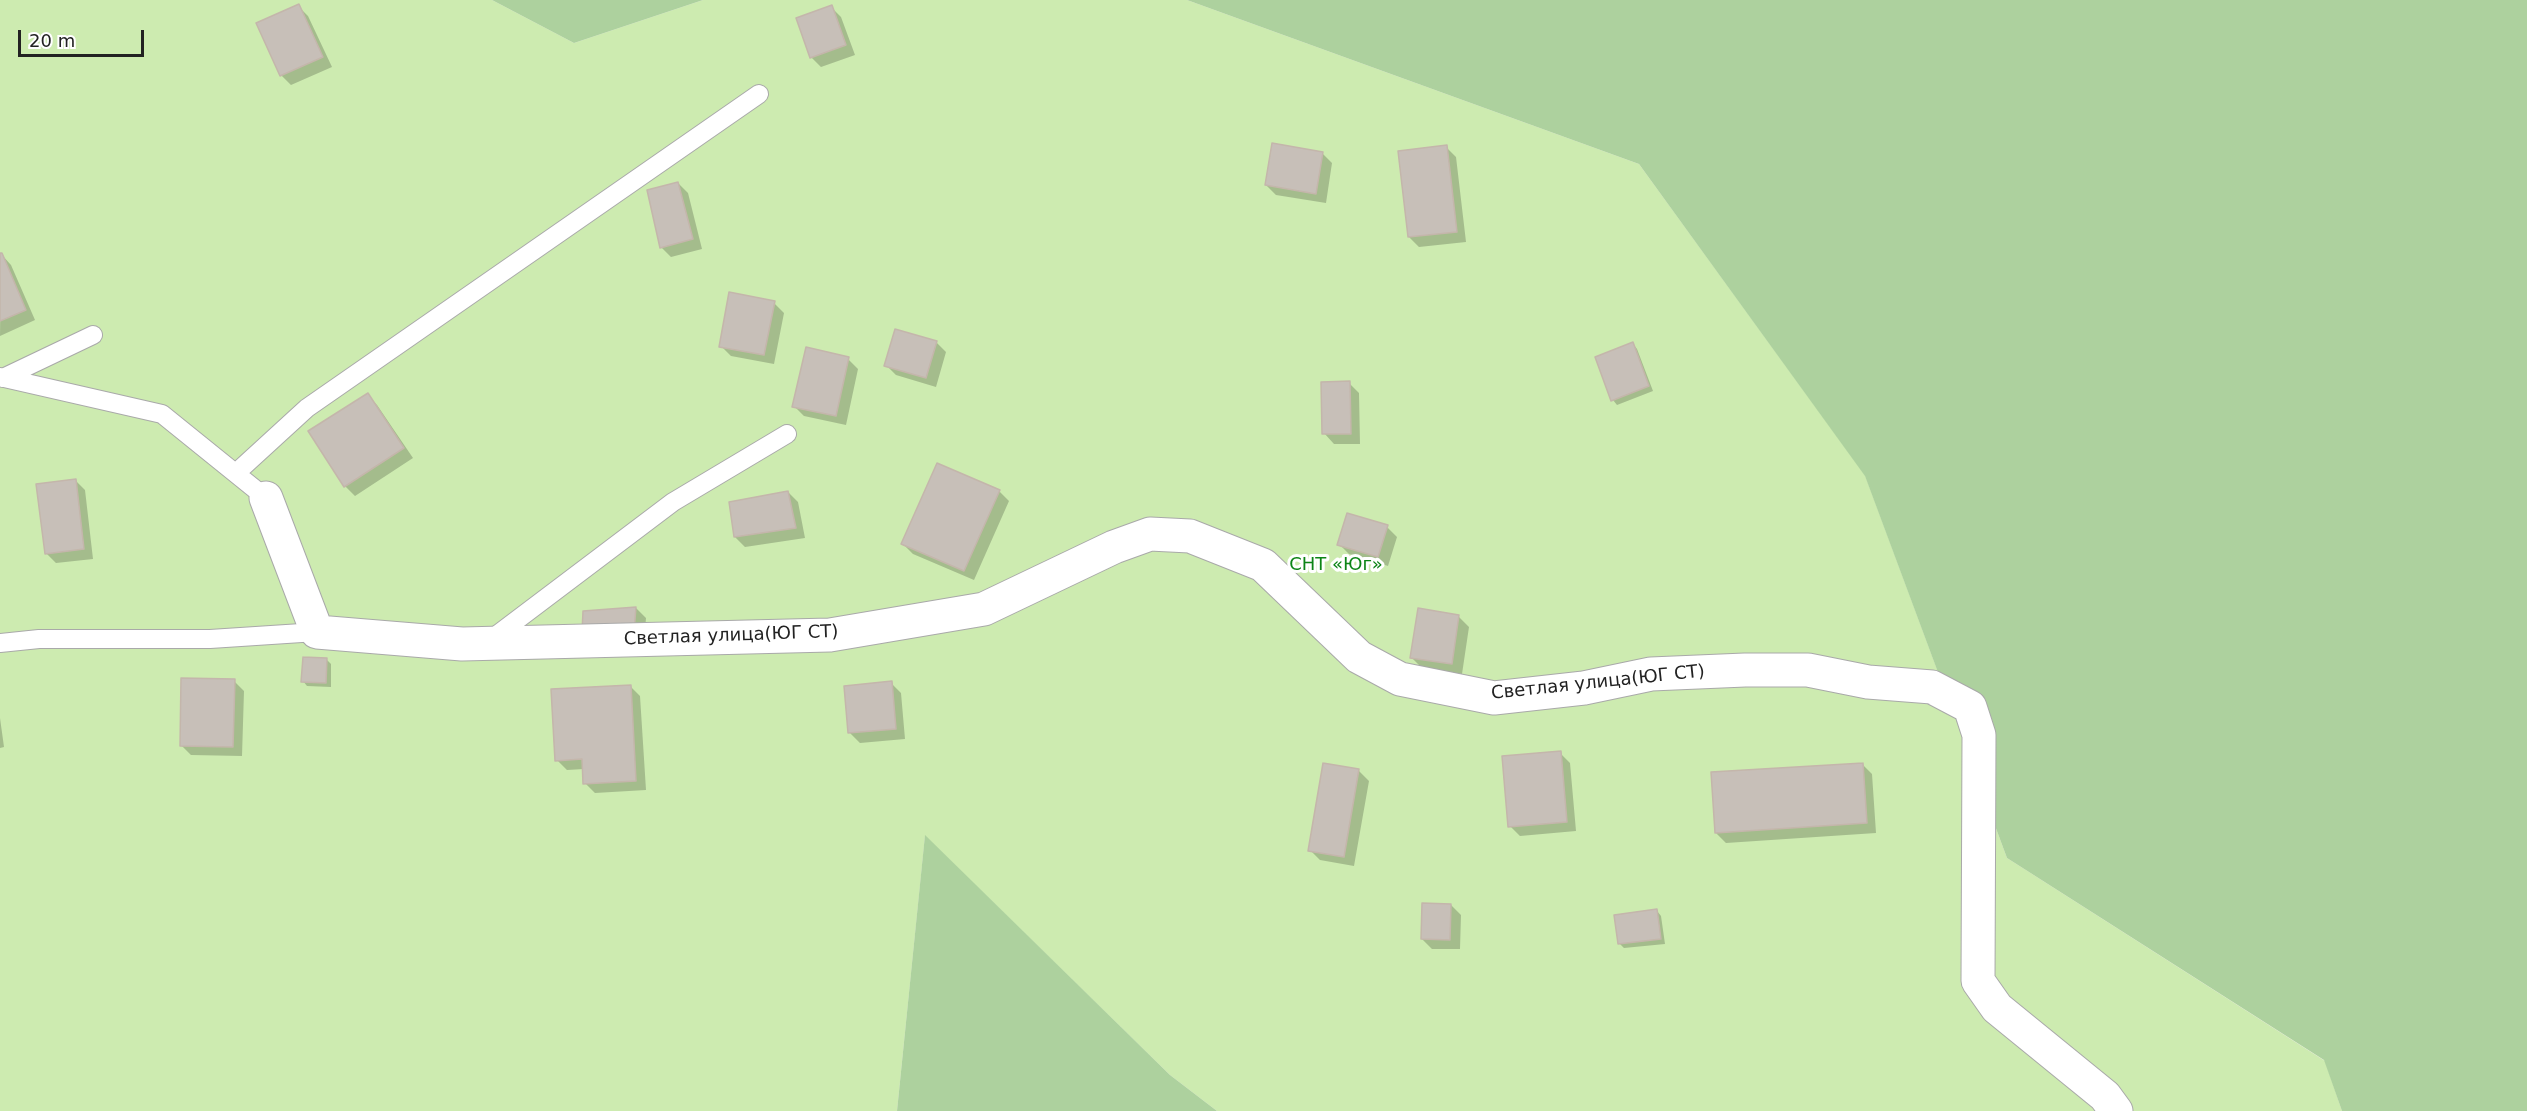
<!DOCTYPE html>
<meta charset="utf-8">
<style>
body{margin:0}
#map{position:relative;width:2527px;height:1111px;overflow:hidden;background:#f2efe9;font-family:"DejaVu Sans",sans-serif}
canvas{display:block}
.scale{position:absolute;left:18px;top:30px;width:126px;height:27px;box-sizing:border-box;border:3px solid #222;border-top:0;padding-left:8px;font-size:18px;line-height:21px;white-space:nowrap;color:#222;-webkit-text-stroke:4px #fff;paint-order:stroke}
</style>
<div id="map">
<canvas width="2527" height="1111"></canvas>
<div class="scale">20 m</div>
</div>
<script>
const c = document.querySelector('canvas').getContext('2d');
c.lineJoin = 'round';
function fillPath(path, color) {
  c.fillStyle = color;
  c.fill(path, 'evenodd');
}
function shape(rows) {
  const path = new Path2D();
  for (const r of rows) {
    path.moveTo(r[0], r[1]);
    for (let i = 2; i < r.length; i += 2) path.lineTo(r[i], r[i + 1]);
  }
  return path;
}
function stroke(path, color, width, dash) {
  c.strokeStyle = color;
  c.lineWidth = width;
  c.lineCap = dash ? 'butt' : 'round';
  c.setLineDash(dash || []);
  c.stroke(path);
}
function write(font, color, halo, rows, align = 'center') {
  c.font = font + ' "DejaVu Sans",sans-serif';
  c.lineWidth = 6;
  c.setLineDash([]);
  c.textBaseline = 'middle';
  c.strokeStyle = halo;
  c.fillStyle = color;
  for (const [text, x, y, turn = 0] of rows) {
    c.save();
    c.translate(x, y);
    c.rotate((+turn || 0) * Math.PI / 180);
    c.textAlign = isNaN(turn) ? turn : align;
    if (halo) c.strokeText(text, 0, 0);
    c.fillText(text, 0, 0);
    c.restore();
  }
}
fillPath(shape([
 [0,0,492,0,574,43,703,0,1187,0,1639,164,1865,475,2007,858,2325,1061,2342,1111,1217,1111,1170,1075,925,836,897,1111,0,1111]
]), '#cdebb0');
fillPath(shape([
 [492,0,703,0,574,43],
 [1187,0,2527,0,2527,1111,2342,1111,2324,1060,2007,858,1865,476,1639,164],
 [925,835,1170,1075,1217,1111,897,1111]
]), '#add19e');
fillPath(shape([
 [298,6,308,16,332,67,291,85,281,75],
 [831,7,841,17,855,55,821,67,811,57],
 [1446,147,1456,157,1466,242,1419,247,1409,237],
 [1322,153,1332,163,1326,203,1276,195,1266,185],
 [678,183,688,193,702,249,671,257,661,247],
 [1,254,11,265,35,320,0,336],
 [774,303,784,313,774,364,731,356,721,346],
 [936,342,946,352,936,387,896,375,886,365],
 [1633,344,1637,349,1653,391,1617,405,1613,400],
 [848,359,858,369,846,425,804,416,794,406],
 [1349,383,1359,393,1360,444,1334,444,1324,433],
 [367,395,377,405,413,458,355,496,345,486,310,432],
 [75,480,85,490,93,559,56,563,46,553],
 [999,491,1009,501,974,580,913,554,903,544],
 [788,492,798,502,805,538,745,547,735,537],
 [1387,527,1397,537,1388,566,1349,554,1339,544],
 [636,608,646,618,644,642,593,642],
 [1459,617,1469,627,1462,674,1422,668,1411,657],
 [327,660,331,664,331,687,307,686,303,681],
 [234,681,244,691,242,756,191,755,181,745],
 [891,683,901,693,905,739,860,743,850,733],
 [630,686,640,696,646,790,595,793,585,783,584,769,567,770,557,760],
 [0,718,4,747,0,748],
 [1560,753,1570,763,1576,831,1520,836,1510,826],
 [1862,764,1872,774,1876,833,1726,843,1716,833],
 [1359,771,1369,781,1354,866,1320,860,1310,850],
 [1451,905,1461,915,1460,949,1432,949,1422,939],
 [1657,911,1661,916,1665,944,1624,948,1619,943]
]), '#0003');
const building = shape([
 [299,4,323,57,280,76,256,23,299,4],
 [832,5,846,45,810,58,796,18,832,5],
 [1272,143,1323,152,1316,194,1265,185,1272,143],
 [1447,145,1457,232,1408,237,1398,151,1447,145],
 [678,182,693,239,660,248,647,190,678,182],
 [0,253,2,253,26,310,0,321,0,253],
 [729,292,775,301,764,355,719,347,729,292],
 [895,329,937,341,926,378,884,366,895,329],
 [1633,342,1649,386,1611,401,1595,357,1633,342],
 [806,347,849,357,836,416,792,407,806,347],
 [1350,381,1351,434,1322,434,1321,382,1350,381],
 [368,393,404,448,344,487,308,431,368,393],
 [937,463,1000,490,964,571,901,544,937,463],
 [76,479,84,549,45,554,36,484,76,479],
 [788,491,796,528,734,537,729,502,788,491],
 [1347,513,1388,525,1378,557,1337,545,1347,513],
 [636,607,634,632,582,633,583,611,636,607],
 [1418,608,1459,615,1452,664,1410,658,1418,608],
 [303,657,327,658,326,683,301,682,303,657],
 [181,678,235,679,233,747,180,746,181,678],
 [892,681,896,729,848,733,844,686,892,681],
 [631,685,636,781,583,784,582,759,555,761,551,689,631,685],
 [1561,751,1567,822,1508,827,1502,756,1561,751],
 [1323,763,1359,769,1344,857,1308,851,1323,763],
 [1863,763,1867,823,1715,833,1711,772,1863,763],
 [1422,903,1451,904,1450,940,1421,939,1422,903],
 [1657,909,1661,939,1618,944,1614,915,1657,909]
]);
fillPath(building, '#c7bfb8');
stroke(building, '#c4b6ab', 1.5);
const service = shape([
 [0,377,162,414,266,498],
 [3,378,93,335],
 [236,473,307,408,759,94],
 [489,641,673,502,787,434],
 [0,643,39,639,210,639,317,632]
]);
const minor = shape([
 [266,498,317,632,462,644,830,635,984,609,1114,547,1150,534,1190,536,1263,565,1359,657,1400,679,1494,698,1584,688,1651,674,1745,670,1808,670,1868,682,1932,687,1970,707,1979,735,1978,981,1997,1008,2105,1096,2116,1111]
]);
stroke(service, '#a9a9a9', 20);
stroke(minor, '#a9a9a9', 35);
stroke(service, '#fff', 18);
stroke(minor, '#fff', 33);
write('18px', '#0c8416', '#fff', [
 ["СНТ «Юг»",1336,565]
]);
write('18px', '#222', '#fff', [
 ["Светлая улица(ЮГ СТ)",731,636,-2],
 ["Светлая улица(ЮГ СТ)",1598,683,-6]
]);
</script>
